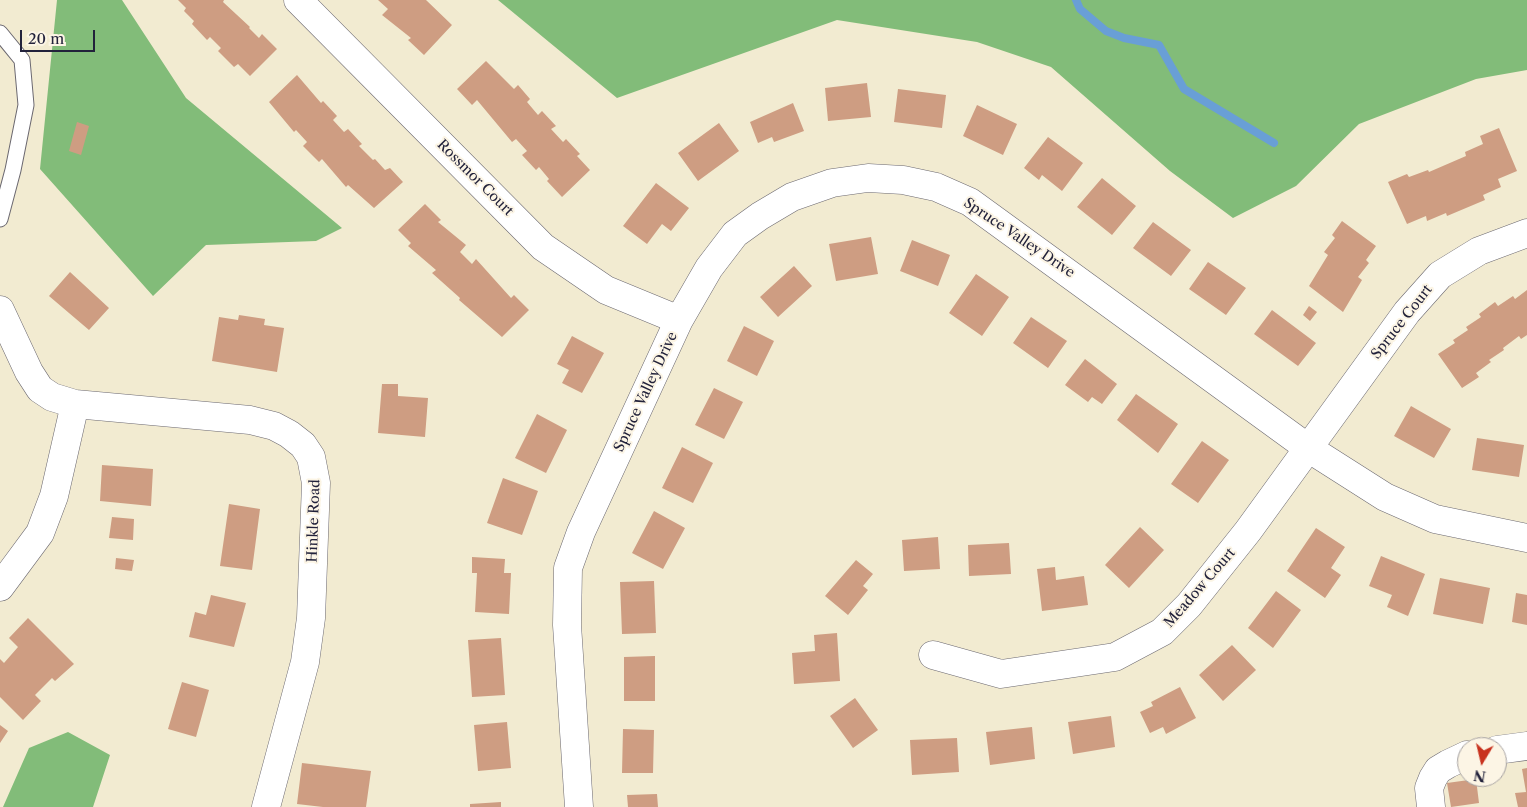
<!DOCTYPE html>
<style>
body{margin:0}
#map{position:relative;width:1527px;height:807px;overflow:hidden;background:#f2ebd1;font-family:"Libre Caslon Text",serif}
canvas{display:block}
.north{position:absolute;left:1457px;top:737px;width:50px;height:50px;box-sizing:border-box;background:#fcf5e5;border:1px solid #a5a1a1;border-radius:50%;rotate:189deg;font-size:14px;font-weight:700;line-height:20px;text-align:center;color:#22223b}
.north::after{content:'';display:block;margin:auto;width:18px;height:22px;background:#c8321e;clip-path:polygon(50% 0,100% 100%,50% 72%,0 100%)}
.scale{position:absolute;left:20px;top:30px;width:75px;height:22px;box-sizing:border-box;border:2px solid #22223b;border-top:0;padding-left:6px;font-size:15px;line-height:18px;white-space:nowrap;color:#22223b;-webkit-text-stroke:4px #fcf5e5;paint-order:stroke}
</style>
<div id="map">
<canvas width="1527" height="807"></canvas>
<div class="north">N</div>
<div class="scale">20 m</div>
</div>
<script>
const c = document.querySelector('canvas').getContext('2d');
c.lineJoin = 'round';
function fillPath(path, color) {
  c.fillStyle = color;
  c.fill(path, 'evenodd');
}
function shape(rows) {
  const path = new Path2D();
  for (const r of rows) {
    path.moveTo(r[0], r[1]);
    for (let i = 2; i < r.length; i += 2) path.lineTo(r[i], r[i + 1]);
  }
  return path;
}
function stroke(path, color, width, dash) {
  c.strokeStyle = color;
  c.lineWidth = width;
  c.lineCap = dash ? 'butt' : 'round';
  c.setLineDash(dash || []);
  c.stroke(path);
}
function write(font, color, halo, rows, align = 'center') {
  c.font = font + ' "Libre Caslon Text",serif';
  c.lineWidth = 4;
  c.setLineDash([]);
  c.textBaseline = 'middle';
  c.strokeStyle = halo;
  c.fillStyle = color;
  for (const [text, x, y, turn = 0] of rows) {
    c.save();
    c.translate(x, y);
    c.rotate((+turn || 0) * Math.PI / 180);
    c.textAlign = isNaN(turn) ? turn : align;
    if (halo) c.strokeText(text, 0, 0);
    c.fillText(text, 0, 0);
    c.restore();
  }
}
fillPath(shape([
 [57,0,122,0,186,98,342,228,316,241,206,245,153,296,40,169],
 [498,0,1527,0,1527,70,1476,79,1359,124,1296,186,1233,218,1170,171,1051,67,977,42,837,20,617,98],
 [68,732,110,755,93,807,3,807,29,748]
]), '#82bc79');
stroke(shape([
 [1076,0,1080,9,1106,31,1124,38,1159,45,1184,89,1274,143]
]), '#699fd6', 8);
fillPath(shape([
 [178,0,224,0,223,2,250,27,249,28,259,38,262,34,277,49,250,76,238,64,234,67,218,51,221,48,210,37,207,40,192,24,194,21,184,11,186,8],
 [378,0,426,0,452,25,424,55,408,40,411,38,382,15,388,9],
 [486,61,514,89,518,85,530,99,527,102,538,115,542,111,556,126,551,129,563,142,566,139,580,154,577,156,590,170,562,197,547,181,549,179,539,167,536,170,522,155,527,151,516,139,512,142,477,100,472,105,457,89],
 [297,75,321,103,323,101,337,116,333,120,344,132,348,129,362,144,359,146,373,160,375,159,385,170,390,168,403,182,374,208,348,185,346,187,322,159,319,162,303,146,307,142,296,130,294,132,269,102],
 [867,83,871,117,828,121,825,88],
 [898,89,946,95,942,128,894,122],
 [793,103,804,131,774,142,772,137,758,143,750,122],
 [977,105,1017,124,1003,155,963,136],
 [77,122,89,126,81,155,69,151],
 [719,123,739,151,698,181,678,153],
 [1499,128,1517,171,1498,179,1501,187,1483,195,1485,200,1447,216,1446,213,1427,221,1426,216,1407,224,1388,182,1407,174,1409,177,1428,170,1429,172,1466,156,1465,152,1483,144,1480,136],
 [1048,137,1083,163,1062,191,1042,175,1039,180,1024,168],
 [1102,178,1136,206,1112,235,1077,207],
 [656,183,689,208,671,231,662,224,647,244,623,226],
 [425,204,441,220,438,222,466,245,460,252,472,264,476,259,511,298,514,295,529,310,502,337,459,300,460,298,432,273,436,270,408,246,411,243,398,230],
 [1342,221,1376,246,1366,260,1369,263,1358,277,1362,280,1343,312,1309,286,1328,255,1324,252,1335,238,1332,235],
 [1153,222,1191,250,1171,276,1133,248],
 [871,237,878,274,836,281,829,244],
 [912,240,950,255,938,286,900,271],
 [1208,262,1246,288,1226,315,1189,289],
 [794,266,812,286,778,317,760,297],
 [70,272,109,308,89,330,49,296],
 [976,274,1009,297,982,336,949,313],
 [1527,290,1527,335,1521,339,1519,336,1503,348,1504,350,1489,360,1491,362,1476,373,1479,377,1462,388,1438,354,1455,343,1453,340,1468,330,1466,327,1481,317,1479,314,1495,302,1498,306,1513,296,1515,299],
 [1309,306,1317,312,1310,321,1303,315],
 [1272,310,1316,343,1298,366,1254,334],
 [239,315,265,319,264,325,284,328,277,372,212,361,219,317,238,320],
 [1031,317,1067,341,1048,368,1013,343],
 [744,326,774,341,757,376,727,361],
 [572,336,604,353,582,393,562,383,569,370,557,364],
 [1085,359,1117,384,1102,404,1092,397,1088,402,1065,385],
 [382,384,398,384,398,396,428,398,425,437,378,433],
 [714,388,743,402,724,439,695,425],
 [1136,394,1178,424,1158,453,1117,420],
 [1411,406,1451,429,1434,458,1394,436],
 [537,414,567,430,546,473,515,458],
 [1477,438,1524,445,1519,477,1472,470],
 [1202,441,1229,460,1198,503,1171,484],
 [682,447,713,463,693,503,662,488],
 [102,465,153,469,151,506,100,501],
 [503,478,538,491,522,535,487,523],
 [229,504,260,509,252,570,220,566],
 [654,511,685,528,663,569,632,553],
 [112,517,134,519,133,540,109,538],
 [1140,527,1164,550,1129,588,1105,565],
 [1316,528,1345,547,1331,568,1341,575,1325,598,1287,571],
 [938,537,940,569,904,571,902,540],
 [1009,543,1011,574,969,576,968,545],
 [1381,556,1425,574,1408,616,1387,607,1392,595,1369,586],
 [472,557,505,559,504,573,511,573,509,614,475,612,477,573,472,573],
 [116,558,134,560,132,571,115,569],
 [856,560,873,574,863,586,868,590,848,615,825,596],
 [1055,567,1056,580,1084,576,1088,605,1042,611,1037,569],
 [1440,578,1490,588,1483,624,1433,614],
 [654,581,656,633,622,634,620,582],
 [1276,591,1301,610,1273,648,1248,628],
 [1516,593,1527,595,1527,625,1512,622],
 [211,595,246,603,234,647,189,637,195,612,206,615],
 [28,618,74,664,55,681,52,678,35,695,41,701,23,720,0,697,0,659,4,663,18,647,9,638],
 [837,633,840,681,794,684,792,653,815,651,814,635],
 [501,638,505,695,472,697,468,640],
 [1232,645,1256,670,1223,701,1199,675],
 [655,656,655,701,624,701,624,657],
 [182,682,209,690,196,737,168,729],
 [1180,687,1196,718,1166,734,1163,727,1150,733,1140,712,1153,706,1151,702],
 [855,698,878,730,853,748,830,716],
 [1111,716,1115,747,1073,754,1068,722],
 [507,722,511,768,478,771,474,725],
 [0,725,8,731,0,743],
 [1032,727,1035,759,990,765,986,732],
 [623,729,654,730,653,773,622,773],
 [957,738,959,772,912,775,910,740],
 [302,763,371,771,366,807,323,807,297,804],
 [1527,768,1527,807,1518,807,1515,793,1526,792,1522,769],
 [1476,779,1479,803,1451,807,1447,783],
 [657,794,658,807,628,807,627,795],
 [501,802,501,807,470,807,470,804]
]), '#ce9d82');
const lane = shape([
 [0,33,22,60,26,105,13,170,0,219]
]);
const street = shape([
 [298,0,543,247,606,290,679,320],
 [0,310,29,372,40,389,52,397,75,404,250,420,274,426,289,434,303,445,311,457,316,483,311,618,305,662,266,807],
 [0,587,40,533,54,496,75,404],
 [933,655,1001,674,1115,657,1162,632,1189,605,1248,531,1407,312,1440,275,1479,251,1527,233],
 [1497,750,1527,746],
 [579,807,567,625,568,568,581,532,679,320,709,268,735,234,760,216,792,197,832,183,868,178,903,180,936,187,970,202,1308,448,1385,497,1435,519,1527,538],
 [1431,807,1429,788,1433,778,1438,770,1448,764,1467,755]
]);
stroke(lane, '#6b6870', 17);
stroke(street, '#6b6870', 29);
stroke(lane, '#fff', 15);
stroke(street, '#fff', 28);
write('14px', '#22223b', '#fcf5e5', [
 ["Rossmor Court",475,178,45],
 ["Spruce Valley Drive",1019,238,34],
 ["Spruce Court",1402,322,-52],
 ["Spruce Valley Drive",646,392,-65],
 ["Hinkle Road",314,521,-88],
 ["Meadow Court",1200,588,-49]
]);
</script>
